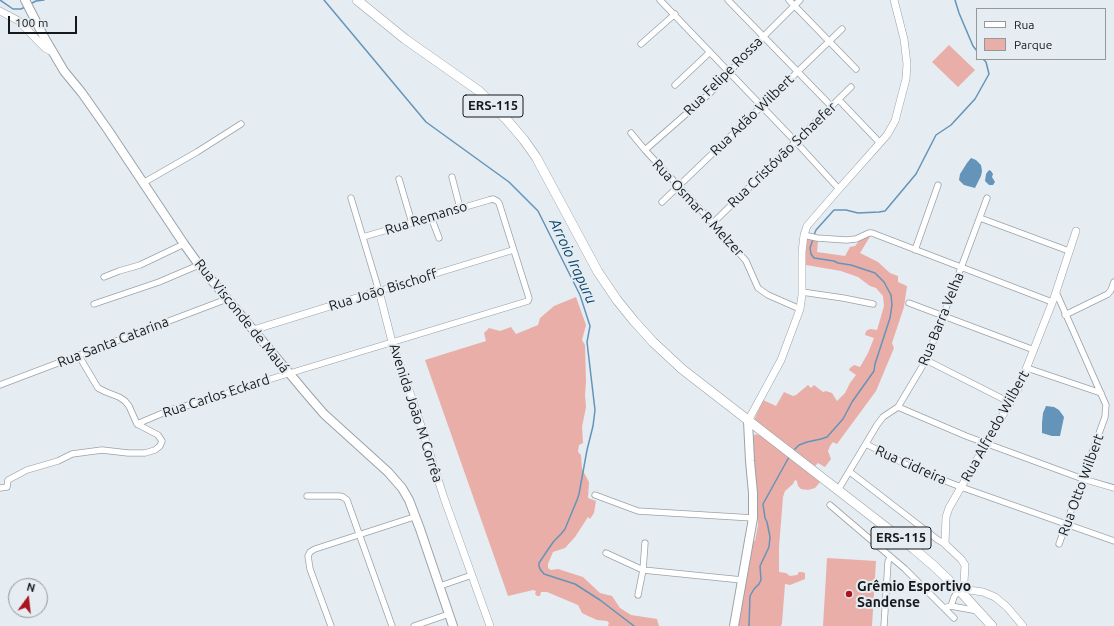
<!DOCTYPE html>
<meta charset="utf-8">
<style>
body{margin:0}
#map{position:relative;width:1114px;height:626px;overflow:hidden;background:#e5ecf2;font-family:Ubuntu,sans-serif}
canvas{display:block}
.legend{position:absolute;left:976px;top:8px;width:130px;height:52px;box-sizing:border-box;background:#e5ecf2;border:1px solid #92989c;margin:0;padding:5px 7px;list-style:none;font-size:12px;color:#16191b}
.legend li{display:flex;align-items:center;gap:8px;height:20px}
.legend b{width:20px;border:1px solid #92989c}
.north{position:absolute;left:8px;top:578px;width:40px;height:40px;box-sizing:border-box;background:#e5ecf2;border:1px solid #92989c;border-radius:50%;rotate:15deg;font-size:11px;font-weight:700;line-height:16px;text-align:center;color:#16191b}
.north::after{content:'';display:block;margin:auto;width:14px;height:18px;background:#a91420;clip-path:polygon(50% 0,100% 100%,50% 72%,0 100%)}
.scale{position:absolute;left:8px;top:16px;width:69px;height:18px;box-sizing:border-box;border:2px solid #16191b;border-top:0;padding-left:5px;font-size:12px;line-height:14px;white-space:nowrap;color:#16191b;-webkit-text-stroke:3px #e5ecf2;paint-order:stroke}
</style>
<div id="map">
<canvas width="1114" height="626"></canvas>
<ul class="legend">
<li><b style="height:5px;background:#fff"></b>Rua</li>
<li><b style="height:11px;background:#eaaea8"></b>Parque</li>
</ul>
<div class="north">N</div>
<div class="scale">100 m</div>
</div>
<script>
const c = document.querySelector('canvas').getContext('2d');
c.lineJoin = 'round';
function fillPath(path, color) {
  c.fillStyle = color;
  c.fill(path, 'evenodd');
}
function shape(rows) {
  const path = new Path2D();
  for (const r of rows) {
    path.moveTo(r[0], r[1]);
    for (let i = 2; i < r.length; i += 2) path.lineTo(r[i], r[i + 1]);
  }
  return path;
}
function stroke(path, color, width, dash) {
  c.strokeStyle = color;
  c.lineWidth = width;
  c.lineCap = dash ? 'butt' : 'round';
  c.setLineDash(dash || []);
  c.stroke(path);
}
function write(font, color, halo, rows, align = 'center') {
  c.font = font + ' Ubuntu,sans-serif';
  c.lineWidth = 4;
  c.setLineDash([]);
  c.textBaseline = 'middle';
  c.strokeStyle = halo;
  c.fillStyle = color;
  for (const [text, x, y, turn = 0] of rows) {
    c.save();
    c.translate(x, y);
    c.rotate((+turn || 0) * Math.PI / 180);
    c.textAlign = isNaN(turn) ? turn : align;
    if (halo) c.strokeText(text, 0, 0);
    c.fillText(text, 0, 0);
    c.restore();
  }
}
fillPath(shape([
 [949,45,975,70,958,87,932,62],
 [871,235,860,253,878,262,890,273,898,276,898,282,907,286,904,307,892,343,894,348,876,391,837,444,833,442,830,446,828,451,831,459,825,467,823,466,818,463,813,468,755,421,755,418,763,400,776,406,784,392,793,396,796,395,808,385,811,388,814,385,823,392,826,391,832,393,837,401,845,393,850,383,856,375,849,370,850,368,854,365,860,367,868,353,874,338,865,335,866,331,870,329,877,330,884,306,883,296,876,288,870,286,858,277,841,271,806,265,806,237,818,241,817,252,845,256,850,247,855,246,863,237],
 [576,297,586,325,582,340,585,345,586,382,585,395,586,407,582,427,583,443,579,445,578,452,581,455,582,469,589,482,588,498,596,501,594,513,590,519,588,517,575,537,565,548,553,552,548,564,548,568,551,570,558,569,583,577,600,593,612,596,620,608,631,615,657,619,659,626,608,626,609,623,607,621,597,620,586,615,582,613,578,605,547,592,541,592,540,596,537,596,535,594,536,591,533,590,508,596,425,360,486,341,484,333,489,328,500,331,511,327,516,334,538,325,540,318,554,306],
 [755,434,762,436,820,482,815,488,808,490,801,489,798,486,797,481,795,480,793,484,785,491,783,497,779,547,779,572,786,573,790,576,797,575,799,572,802,572,805,573,805,579,790,585,785,584,782,623,781,626,737,626,752,541,755,541,758,525,752,439],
 [827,558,876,561,872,626,823,626]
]), '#eaaea8');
fillPath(shape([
 [971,158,976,160,981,165,982,171,981,176,975,188,964,185,959,180,960,174,967,163],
 [989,170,991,171,993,174,992,177,995,182,993,185,989,185,985,181,986,174],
 [1046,406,1054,407,1059,410,1064,417,1060,436,1052,436,1042,433,1042,423,1043,413]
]), '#6494b9');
stroke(shape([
 [0,0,13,9,21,9,25,7],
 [324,0,426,122,509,182,538,211,580,295,590,326,587,342,595,410,593,426,587,450,579,494,577,500,565,529,561,534,554,541,547,551,539,563,539,566,540,569,544,574,575,584,600,600,634,626],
 [955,0,959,13,973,46,977,51],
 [30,4,36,1,44,0],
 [814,235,816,230,834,210,846,210,858,213,879,212,885,211,916,174,936,135,951,125,975,99,989,74,986,62,983,59],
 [794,450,799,445,807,442,821,439,827,437,843,419,852,402,874,371,875,364,890,318,892,305,891,295,884,282,875,273,851,265,838,263,834,261,814,258,811,254,810,248,813,239],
 [749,626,750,596,754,589,759,584,761,580,760,566,769,547,770,537,767,522,765,518,763,504,789,457]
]), '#6494b9', 1.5);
const minor = shape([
 [660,0,796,142,839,189],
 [728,0,832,107],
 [789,0,856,69],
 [641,44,675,14],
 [675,85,710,52],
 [839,100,880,143],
 [631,133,645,150,713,223,746,261,758,288,768,295,800,309],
 [645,150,710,93,747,53,800,0],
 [452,177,460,208],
 [399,179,412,223],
 [143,183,197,152,241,124],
 [351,198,379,291,513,250],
 [662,202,842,29],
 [431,217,439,238],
 [980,218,1069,251],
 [713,223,851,87],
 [804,235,817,238,846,240,856,239,869,233,872,233,1052,302],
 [915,250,938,185],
 [104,277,119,271,140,265,184,244],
 [802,292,843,298,873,304],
 [1056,292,1106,405,1105,417,1059,544],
 [909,303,1034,350],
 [94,304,159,282,199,265],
 [1065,315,1108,294,1111,290,1114,282],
 [79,356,98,388,106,392,119,397,125,401,129,406,137,424],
 [926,360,1011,403],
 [1027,368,1101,393],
 [0,385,227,299],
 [898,407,966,436,1083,479,1114,488],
 [137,424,170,410,207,400,251,385,528,301,529,298,528,295,499,203,497,201,493,199,489,200,363,237],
 [866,444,905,464,925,473,961,487,1114,541],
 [850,472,938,540,945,544],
 [0,488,7,487,8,480,27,470,58,461,72,454,102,450,128,453,145,453,155,450,160,446,162,441,158,435,137,424],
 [838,490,877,425,883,417,898,407,926,360,943,316,987,198],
 [595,495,638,511,753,518],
 [307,496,339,496,343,497,347,500,392,626],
 [830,505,905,569,954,618],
 [606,553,643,570,742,580],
 [440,586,472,575],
 [638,595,643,570,645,543],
 [951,606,954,597,959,590],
 [944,608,951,606,978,611],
 [331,626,310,569,308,556,310,552,315,549,414,517],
 [414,626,449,614],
 [884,626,888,562,890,557]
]);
const tertiary = shape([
 [0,11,19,21,38,41,45,48,53,52],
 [253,330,379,291,392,342,415,407,444,498,490,626],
 [748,421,781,360,800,309,802,295,802,252,804,235,807,226,839,189,887,135,895,121,906,79,907,64,904,39,894,0],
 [962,589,983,592,995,597,1007,607,1023,626],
 [959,590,962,589,964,582,965,565,961,559,945,544,946,517,949,508,1019,387,1054,298,1076,231]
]);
const secondary = shape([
 [25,0,44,37,64,71,82,93,108,130,184,244,199,265,305,392,324,414,388,472,402,488,409,500,420,529,453,626],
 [734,626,753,518,753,493,750,461,748,421]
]);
const primary = shape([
 [357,0,405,39,479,91,507,120,524,140,536,157,598,272,617,300,634,321,653,342,682,369,914,549,934,566,959,590,992,626]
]);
stroke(minor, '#9ba2a8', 7);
stroke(tertiary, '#9ba2a8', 8);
stroke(secondary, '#9ba2a8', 10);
stroke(primary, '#9ba2a8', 10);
stroke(minor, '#fff', 5.5);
stroke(tertiary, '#fff', 7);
stroke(secondary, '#fff', 8);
stroke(primary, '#fff', 9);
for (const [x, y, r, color] of [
 [849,594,4,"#a91420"]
]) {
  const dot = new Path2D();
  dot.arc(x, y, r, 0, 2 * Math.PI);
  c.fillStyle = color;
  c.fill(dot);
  stroke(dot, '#e5ecf2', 1.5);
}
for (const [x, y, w] of [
 [493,106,60],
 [901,538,60]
]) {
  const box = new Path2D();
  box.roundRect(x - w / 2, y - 11, w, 22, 3);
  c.fillStyle = '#e5ecf2';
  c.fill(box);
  stroke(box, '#16191b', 1);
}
write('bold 13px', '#16191b', null, [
 ["ERS-115",493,106],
 ["ERS-115",901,538]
]);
write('14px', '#16191b', '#e5ecf2', [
 ["Rua Felipe Rossa",723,76,-45],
 ["Rua Adão Wilbert",752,115,-44],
 ["Rua Cristóvão Schaefer",782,155,-44],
 ["Rua Osmar R Melzer",698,208,47],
 ["Rua Remanso",426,218,-17],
 ["Rua João Bischoff",383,290,-17],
 ["Rua Visconde de Mauá",242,316,51],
 ["Rua Barra Velha",941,319,-68],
 ["Rua Santa Catarina",113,342,-21],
 ["Rua Carlos Eckard",216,396,-18],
 ["Avenida João M Corrêa",416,413,72],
 ["Rua Alfredo Wilbert",995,426,-61],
 ["Rua Cidreira",911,465,24],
 ["Rua Otto Wilbert",1081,485,-70]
]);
write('bold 14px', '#16191b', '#e5ecf2', [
 ["Grêmio Esportivo",857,586],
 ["Sandense",857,602]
], 'left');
write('italic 15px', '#0b476c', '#e5ecf2', [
 ["Arroio Irapuru",573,261,65]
]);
</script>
